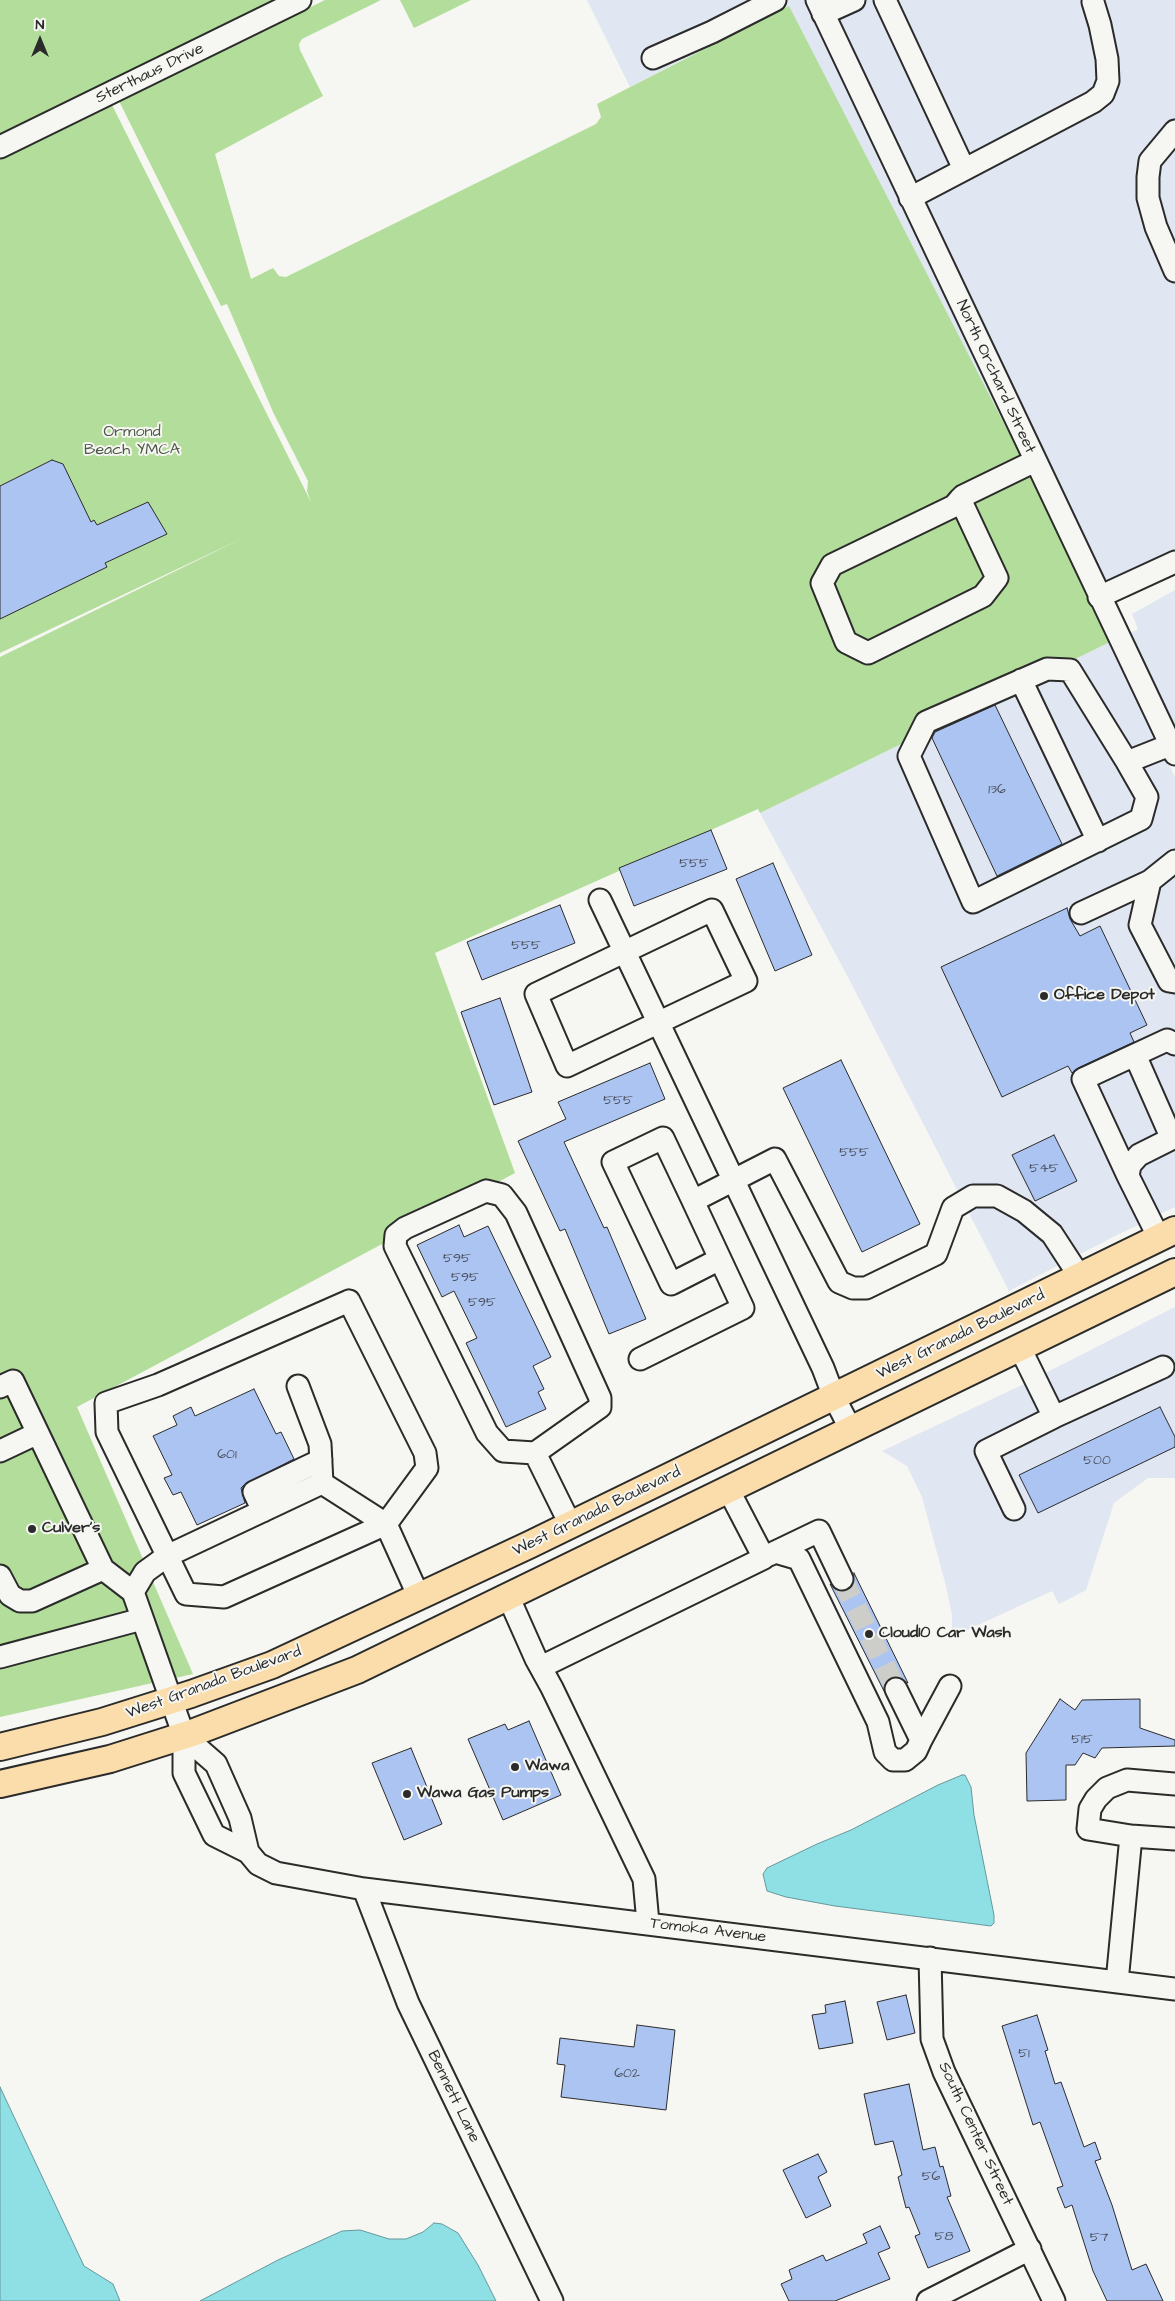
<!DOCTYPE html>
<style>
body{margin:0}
#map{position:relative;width:1175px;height:2301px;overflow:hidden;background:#f6f6f2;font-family:"Architects Daughter",sans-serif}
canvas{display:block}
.north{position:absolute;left:15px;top:15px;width:50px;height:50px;-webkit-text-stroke:4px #f6f6f2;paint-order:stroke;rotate:0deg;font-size:14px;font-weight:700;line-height:20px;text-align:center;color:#2b2b2b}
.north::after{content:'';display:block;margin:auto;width:18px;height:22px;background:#2b2b2b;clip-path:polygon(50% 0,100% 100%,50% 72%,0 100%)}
</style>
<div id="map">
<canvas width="1175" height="2301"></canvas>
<div class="north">N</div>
</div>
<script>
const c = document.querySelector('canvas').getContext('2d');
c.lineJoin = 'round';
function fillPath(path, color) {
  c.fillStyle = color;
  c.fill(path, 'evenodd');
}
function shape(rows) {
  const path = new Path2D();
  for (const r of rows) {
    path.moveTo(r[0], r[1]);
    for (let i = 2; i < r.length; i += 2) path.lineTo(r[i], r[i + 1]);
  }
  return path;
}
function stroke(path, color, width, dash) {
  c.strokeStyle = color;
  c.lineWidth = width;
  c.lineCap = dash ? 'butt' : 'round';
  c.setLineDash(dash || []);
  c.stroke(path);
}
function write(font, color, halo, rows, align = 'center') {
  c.font = font + ' "Architects Daughter",sans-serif';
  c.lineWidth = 4;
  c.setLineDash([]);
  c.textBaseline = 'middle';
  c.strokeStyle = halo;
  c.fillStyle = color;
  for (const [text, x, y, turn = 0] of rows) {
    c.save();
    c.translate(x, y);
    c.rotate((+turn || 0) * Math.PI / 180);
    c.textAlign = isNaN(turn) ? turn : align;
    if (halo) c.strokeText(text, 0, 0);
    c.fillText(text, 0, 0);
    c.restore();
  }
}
fillPath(shape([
 [587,0,806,0,1029,472,788,6,630,87],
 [828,0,1175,0,1175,550,1104,583],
 [1175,590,1175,732,1128,634,1138,629,1132,614],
 [1110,642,1175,777,1175,1207,1115,1236,1009,1291,849,979,760,813],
 [1175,1307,1175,1478,1148,1478,1114,1503,1086,1590,1059,1604,1052,1591,952,1637,952,1615,946,1586,922,1497,907,1466,882,1451,1022,1385]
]), '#e0e7f2');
fillPath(shape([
 [0,0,273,0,0,134],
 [325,0,381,0,302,39,299,44,300,50,323,96,215,154,251,279,273,268,279,276,286,277,596,124,601,117,597,104,789,6,1029,472,1110,642,760,813,758,809,435,953,515,1173,77,1407,193,1674,0,1717,0,657,245,537,0,653,0,147,107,95,311,502,307,491,308,481,273,412,227,304,221,306,119,101],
 [400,0,471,0,414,28]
]), '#b3dd9a');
const water = shape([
 [962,1775,965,1775,971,1787,974,1815,994,1915,994,1923,991,1926,835,1906,786,1897,767,1891,763,1874,767,1868,817,1844,851,1830,938,1785,962,1775],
 [0,2087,84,2266,113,2284,120,2301,0,2301,0,2087],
 [434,2223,442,2224,458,2233,478,2265,496,2301,200,2301,278,2260,342,2231,360,2230,389,2239,406,2239,423,2232,434,2223]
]);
fillPath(water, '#8ee0e5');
stroke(water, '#66989b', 1);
const building = shape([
 [52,460,63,464,91,522,94,520,97,525,148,502,167,534,105,563,107,567,0,619,0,486,52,460],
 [995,705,1062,844,997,876,932,738,935,732,995,705],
 [711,830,727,869,634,906,619,868,711,830],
 [773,863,812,955,775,971,736,879,773,863],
 [560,905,575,943,482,980,467,942,560,905],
 [1067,908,1070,919,1080,936,1100,926,1147,1025,1130,1033,1134,1042,1078,1068,1072,1073,1068,1066,1002,1097,941,967,1067,908],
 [500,998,532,1092,494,1105,461,1012,500,998],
 [841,1060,920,1224,862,1252,783,1088,841,1060],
 [650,1063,665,1099,564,1142,604,1228,607,1227,646,1319,609,1334,565,1229,560,1231,518,1141,566,1119,558,1102,650,1063],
 [1054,1135,1077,1181,1035,1201,1012,1155,1054,1135],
 [459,1225,464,1237,488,1226,551,1357,533,1366,544,1389,538,1392,546,1409,506,1427,466,1343,477,1338,454,1291,442,1297,417,1245,459,1225],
 [254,1389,276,1434,281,1432,294,1459,244,1485,241,1488,245,1503,197,1525,181,1492,173,1495,164,1478,172,1475,153,1436,177,1425,173,1416,191,1407,195,1416,254,1389],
 [1160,1407,1175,1437,1175,1447,1038,1513,1019,1475,1160,1407],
 [854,1573,908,1683,897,1677,891,1678,885,1682,884,1691,830,1584,841,1591,847,1590,853,1586,854,1573],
 [1060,1699,1075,1710,1082,1700,1140,1699,1140,1728,1175,1740,1175,1746,1102,1748,1095,1758,1083,1753,1075,1765,1066,1765,1066,1800,1027,1801,1026,1753,1060,1699],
 [529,1721,561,1795,503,1820,468,1739,505,1724,508,1730,529,1721],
 [411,1748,442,1824,404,1840,372,1763,411,1748],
 [906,1995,915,2033,887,2040,877,2002,906,1995],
 [845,2001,853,2043,819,2049,812,2015,826,2013,825,2005,845,2001],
 [1037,2015,1048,2050,1045,2051,1055,2084,1061,2082,1084,2147,1095,2142,1101,2159,1095,2161,1112,2205,1132,2270,1146,2264,1163,2301,1107,2301,1093,2271,1072,2205,1065,2208,1057,2188,1063,2186,1040,2122,1033,2125,1002,2026,1037,2015],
 [637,2025,675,2030,666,2110,561,2097,565,2065,557,2064,560,2038,634,2047,637,2025],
 [909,2084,923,2150,935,2147,940,2167,943,2166,951,2196,947,2197,970,2251,928,2268,915,2236,920,2234,909,2207,906,2208,898,2177,902,2175,893,2141,875,2145,864,2094,909,2084],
 [818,2154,827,2172,818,2177,831,2206,806,2218,783,2170,818,2154],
 [880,2226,890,2248,878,2253,890,2279,835,2301,789,2301,781,2284,792,2279,789,2270,823,2255,826,2261,867,2243,863,2234,880,2226]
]);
fillPath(building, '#acc4f2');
stroke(building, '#2b2b2b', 1);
stroke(shape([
 [842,1579,896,1689]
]), '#cdcdca', 21, [21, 11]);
const minor = shape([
 [817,0,1175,754],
 [885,0,964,169],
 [823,14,854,0],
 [653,58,712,32,775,0],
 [1175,131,1150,161,1148,177,1148,198,1156,227,1175,271],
 [0,147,300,0],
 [910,198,1093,102,1103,94,1108,81,1107,59,1100,25,1093,2],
 [960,499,997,578,983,596,868,653,846,642,822,583,832,565,954,506,960,499,963,496,1035,461],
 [1099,597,1175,562],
 [1021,680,1098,841],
 [1127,762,1070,670,1047,669,926,722,909,756,973,902,1141,819,1147,797,1127,762,1170,745],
 [1175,861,1150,881,1140,925,1169,981,1175,982],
 [600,900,823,1368,834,1397,851,1430],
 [712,910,746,981,567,1066,536,994,712,910],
 [1081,913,1150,881],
 [1135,1055,1172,1139],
 [1128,1176,1083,1079,1167,1040,1175,1044],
 [486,1191,502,1195,516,1213,600,1398,600,1407,535,1453,503,1451,487,1433,395,1246,396,1235,405,1228,486,1191],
 [693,1201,663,1138,613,1162,671,1284,720,1259],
 [1159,1238,1128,1176,1130,1165,1139,1155,1175,1137],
 [349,1301,425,1453,427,1468,386,1524,224,1597,186,1594,107,1432,106,1403,158,1385,349,1301],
 [640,1359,743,1308,693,1201,775,1159,839,1282,853,1288,866,1288,936,1254,953,1208,973,1196,997,1196,1024,1211,1052,1234,1080,1277],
 [298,1386,320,1444,322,1483],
 [0,1387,13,1381,103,1569,133,1592],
 [1054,1417,1163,1367],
 [0,1451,38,1433],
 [535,1453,570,1524],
 [1014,1509,986,1451,1054,1417,1020,1348],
 [263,1511,254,1492,321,1460],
 [775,1552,799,1559,878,1722,885,1752,893,1760,905,1760,916,1751,921,1740,896,1689],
 [769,1555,819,1531,842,1579],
 [0,1576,10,1595,20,1601,32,1601,103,1569],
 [508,1596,536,1659,552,1688,644,1879,648,1923],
 [419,1597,386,1524,322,1483,167,1556,145,1572,133,1592,184,1736,184,1773,214,1835,248,1852,258,1864,276,1873,364,1889,1175,1989],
 [0,1657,142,1619],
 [541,1667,764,1558,728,1489],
 [184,1736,216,1764,240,1818,248,1852],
 [921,1740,950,1686],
 [1175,1784,1127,1780,1107,1788,1096,1799,1090,1809,1088,1829,1131,1836,1175,1839],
 [364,1889,408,2003,552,2301],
 [930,1958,932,2039,944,2072,1054,2301],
 [1117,1982,1131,1836],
 [928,2301,1030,2249]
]);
const major = shape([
 [0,1747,102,1722,191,1694,272,1665,529,1545,1175,1230],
 [0,1784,110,1759,192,1733,357,1670,1175,1272]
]);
stroke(minor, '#2b2b2b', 25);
stroke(major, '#2b2b2b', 30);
stroke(minor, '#f6f6f2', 21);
stroke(major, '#fbddab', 26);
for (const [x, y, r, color] of [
 [1044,996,5,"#2b2b2b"],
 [32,1529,5,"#2b2b2b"],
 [869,1634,5,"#2b2b2b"],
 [515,1767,5,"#2b2b2b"],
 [407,1794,5,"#2b2b2b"]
]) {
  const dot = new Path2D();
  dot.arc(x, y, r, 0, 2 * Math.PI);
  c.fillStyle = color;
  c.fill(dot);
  stroke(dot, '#f6f6f2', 2);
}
write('14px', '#4b515d', null, [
 ["136",997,790],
 ["555",694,864],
 ["555",526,946],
 ["555",618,1101],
 ["555",854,1153],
 ["545",1044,1169],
 ["595",457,1259],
 ["595",465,1278],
 ["595",482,1303],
 ["601",227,1455],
 ["500",1097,1461],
 ["515",1082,1740],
 ["51",1024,2054],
 ["602",627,2074],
 ["56",931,2177],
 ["58",944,2237],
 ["57",1099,2238]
]);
write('16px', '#2b2b2b', '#f6f6f2', [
 ["Sterthaus Drive",150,74,-26],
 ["North Orchard Street",995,377,65],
 ["West Granada Boulevard",961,1335,-26],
 ["West Granada Boulevard",597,1512,-26],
 ["West Granada Boulevard",214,1683,-20],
 ["Tomoka Avenue",708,1931,7],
 ["Bennett Lane",453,2097,64],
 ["South Center Street",975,2134,65]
]);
write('16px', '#4d5847', '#f6f6f2', [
 ["Ormond",132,433],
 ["Beach YMCA",132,451]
]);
write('bold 16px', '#2b2b2b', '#f6f6f2', [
 ["Office Depot",1054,996],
 ["Culver's",42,1529],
 ["Cloud10 Car Wash",879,1634],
 ["Wawa",525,1767],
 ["Wawa Gas Pumps",417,1794]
], 'left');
</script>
